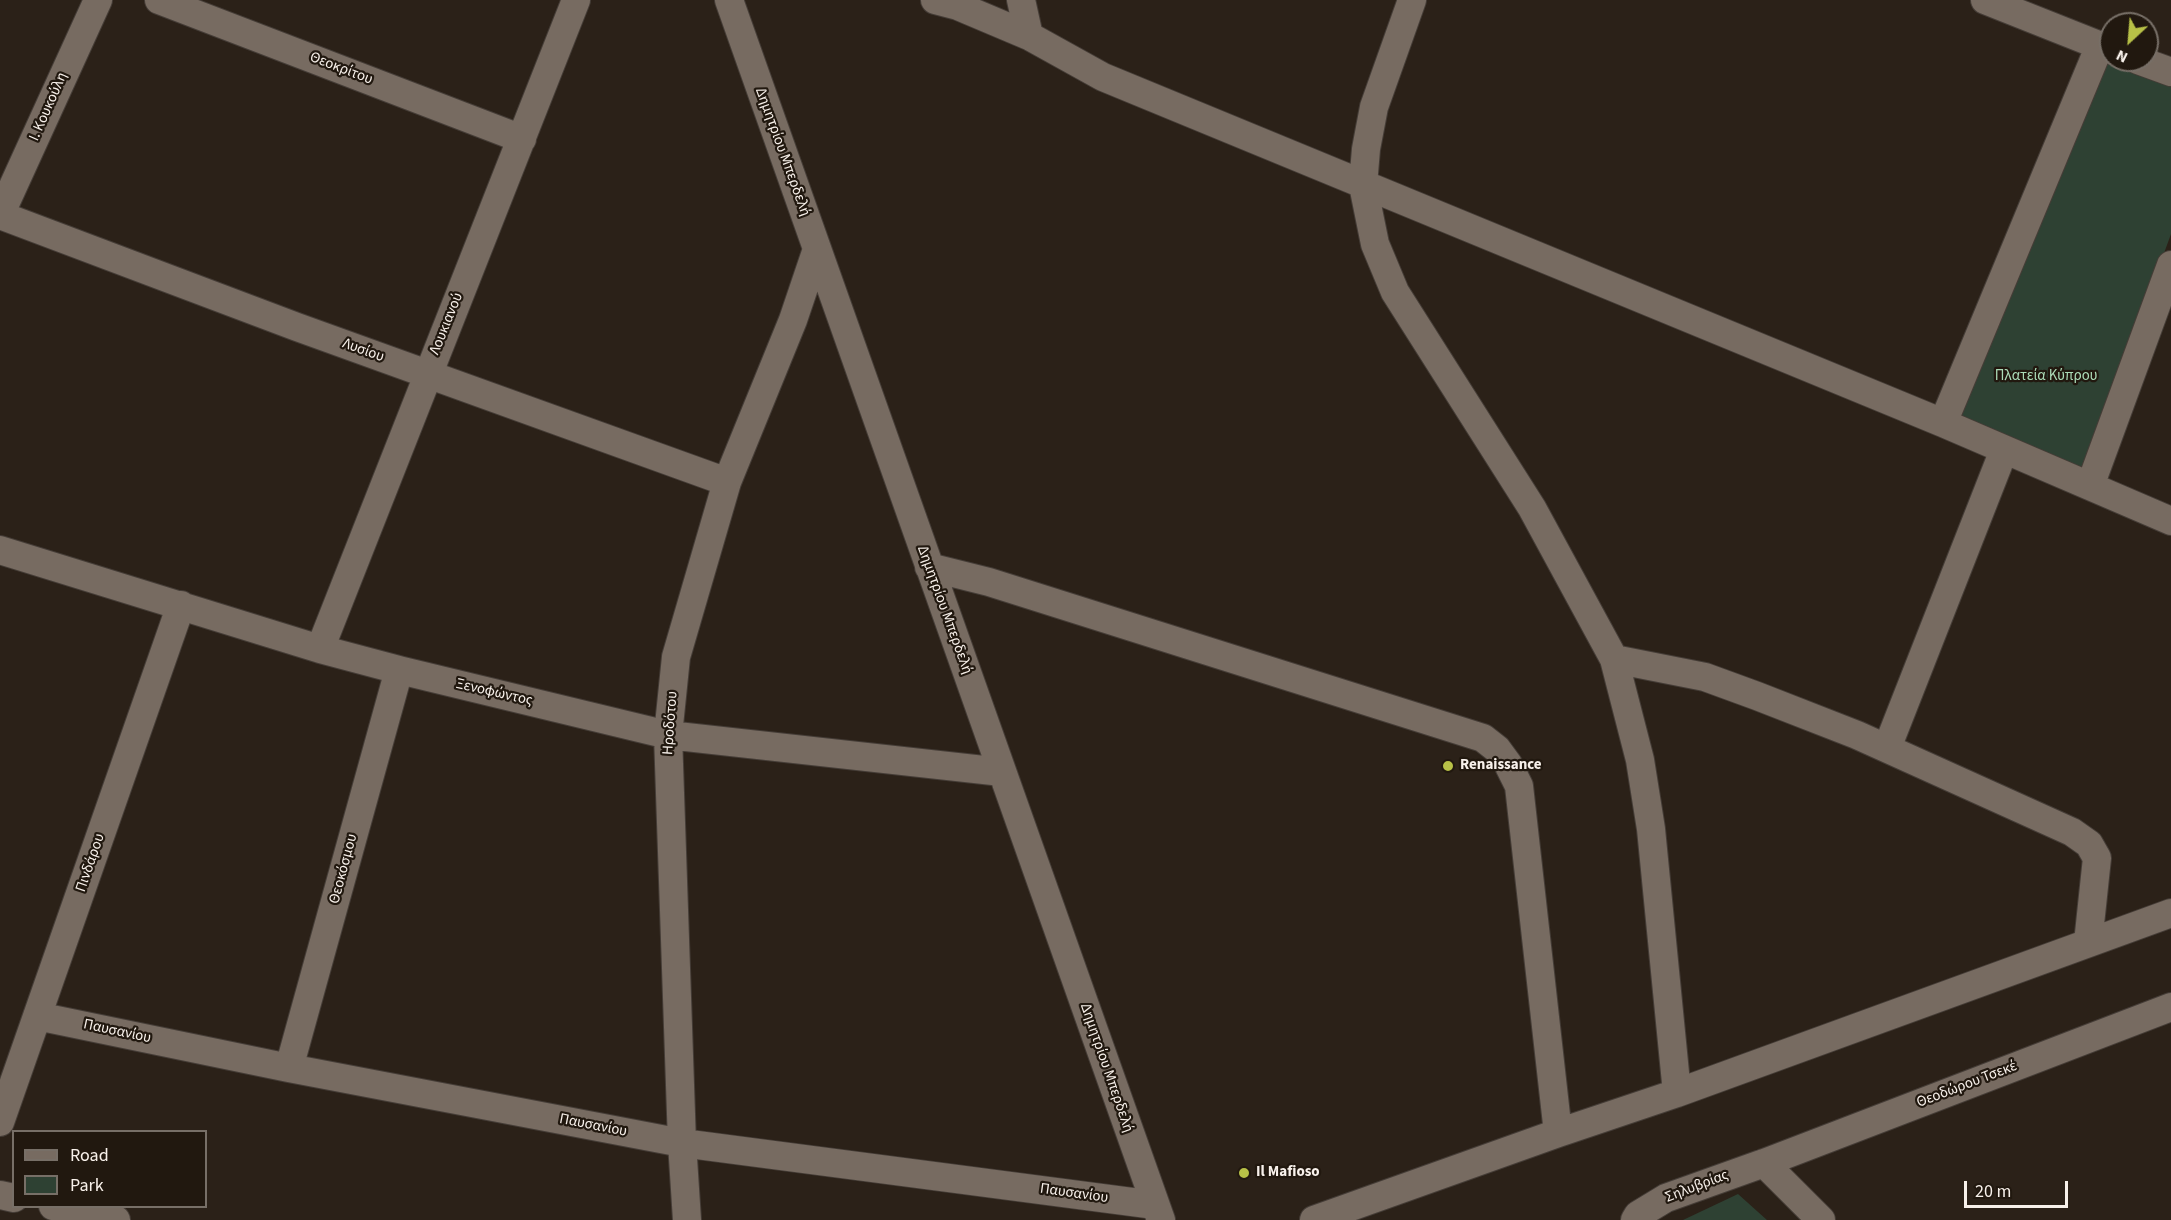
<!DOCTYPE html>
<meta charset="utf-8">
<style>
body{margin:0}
#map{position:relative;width:2171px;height:1220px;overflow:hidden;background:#2b2118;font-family:"Source Sans 3",sans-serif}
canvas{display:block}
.legend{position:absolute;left:12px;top:1130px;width:195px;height:78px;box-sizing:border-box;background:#21180f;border:2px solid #776f67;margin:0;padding:8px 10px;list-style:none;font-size:18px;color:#f8f1eb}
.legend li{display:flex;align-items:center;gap:12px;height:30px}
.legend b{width:30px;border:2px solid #776f67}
.north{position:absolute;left:2099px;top:12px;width:60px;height:60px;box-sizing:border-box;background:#21180f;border:2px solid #776f67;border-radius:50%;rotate:206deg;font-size:16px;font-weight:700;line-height:24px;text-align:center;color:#f8f1eb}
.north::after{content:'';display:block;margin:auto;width:21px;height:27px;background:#b8c147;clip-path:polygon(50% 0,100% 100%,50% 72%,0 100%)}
.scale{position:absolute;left:1964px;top:1181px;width:104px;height:27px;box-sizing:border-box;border:3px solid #f8f1eb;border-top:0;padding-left:8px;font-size:18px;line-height:21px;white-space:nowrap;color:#f8f1eb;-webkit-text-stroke:4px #21180f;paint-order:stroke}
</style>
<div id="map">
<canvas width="2171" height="1220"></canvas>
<ul class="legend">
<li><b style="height:8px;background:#776b61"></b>Road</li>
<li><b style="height:16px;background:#2e4133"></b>Park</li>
</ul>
<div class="north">N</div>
<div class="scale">20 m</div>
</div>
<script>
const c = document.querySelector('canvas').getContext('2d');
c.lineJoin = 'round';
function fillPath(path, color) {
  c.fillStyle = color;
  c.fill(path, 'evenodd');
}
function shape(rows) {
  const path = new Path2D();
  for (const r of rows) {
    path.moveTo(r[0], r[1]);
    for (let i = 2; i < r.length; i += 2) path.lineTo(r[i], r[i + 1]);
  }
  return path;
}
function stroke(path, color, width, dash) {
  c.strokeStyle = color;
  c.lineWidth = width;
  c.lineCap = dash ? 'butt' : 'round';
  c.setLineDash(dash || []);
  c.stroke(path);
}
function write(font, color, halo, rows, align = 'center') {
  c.font = font + ' "Source Sans 3",sans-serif';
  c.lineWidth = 4.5;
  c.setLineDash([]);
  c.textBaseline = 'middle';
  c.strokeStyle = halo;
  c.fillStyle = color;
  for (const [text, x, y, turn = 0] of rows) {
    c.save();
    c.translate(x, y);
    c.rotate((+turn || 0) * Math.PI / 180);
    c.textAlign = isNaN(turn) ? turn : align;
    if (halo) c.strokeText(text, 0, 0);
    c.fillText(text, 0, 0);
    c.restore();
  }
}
fillPath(shape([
 [2102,61,2171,86,2171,234,2084,473,1955,420],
 [1738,1194,1767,1220,1683,1220]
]), '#2e4133');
const minor = shape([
 [159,0,522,139],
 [729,0,1161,1220],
 [935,0,958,6,1029,36],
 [1021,0,1029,36,1103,77,1943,423,2171,521],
 [1412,0,1374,107,1366,149,1363,185,1375,244,1395,292,1532,508,1614,659,1640,760,1651,829,1677,1093],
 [1985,0,2111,50],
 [2138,60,2171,72],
 [0,215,297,327,727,482],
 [0,215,98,0],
 [1943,423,2100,45],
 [2090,486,2171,265],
 [0,550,320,649,399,670,668,735,1002,772],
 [929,567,989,582,1483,738,1497,749,1508,764,1519,786,1558,1133],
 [320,649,576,0],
 [1614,659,1705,677,1757,696,1857,735,2072,832,2089,844,2097,858,2088,943],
 [1887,748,2004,450],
 [37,1016,289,1068,682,1143,1155,1205],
 [289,1068,399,670],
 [0,1122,181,605],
 [1764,1163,1821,1220],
 [0,1195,14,1198],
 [53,1206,116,1220],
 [687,1220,682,1143,668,735,676,657,727,482,793,320,817,249],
 [1314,1220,1558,1133,1677,1093,2171,913],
 [1635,1220,1638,1215,1666,1198,1764,1163,2171,1007]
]);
stroke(minor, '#453d37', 30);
stroke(minor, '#776b61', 28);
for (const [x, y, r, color] of [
 [1448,766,6,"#b8c147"],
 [1244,1173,6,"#b8c147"]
]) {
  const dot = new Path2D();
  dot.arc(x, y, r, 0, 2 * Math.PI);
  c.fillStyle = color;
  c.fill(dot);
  stroke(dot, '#21180f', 2);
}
write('15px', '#f8f1eb', '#21180f', [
 ["Θεοκρίτου",341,69,21],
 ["Ι. Κουκούλη",49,107,-66],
 ["Δημητρίου Μπερδελή",782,152,70],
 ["Λουκιανού",447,324,-68],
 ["Λυσίου",363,351,20],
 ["Δημητρίου Μπερδελή",944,610,70],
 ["Ξενοφώντος",494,693,13],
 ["Ηροδότου",671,723,-86],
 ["Πινδάρου",91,863,-71],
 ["Θεοκόσμου",344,869,-75],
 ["Παυσανίου",117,1032,12],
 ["Δημητρίου Μπερδελή",1106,1068,71],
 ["Θεοδώρου Τσεκέ",1967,1085,-21],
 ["Παυσανίου",593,1126,11],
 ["Σηλυβρίας",1697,1187,-21],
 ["Παυσανίου",1074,1194,8]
]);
write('15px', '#acdcb8', '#21180f', [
 ["Πλατεία Κύπρου",2046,377]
]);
write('bold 15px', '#f8f1eb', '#21180f', [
 ["Renaissance",1460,766],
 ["Il Mafioso",1256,1173]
], 'left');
</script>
